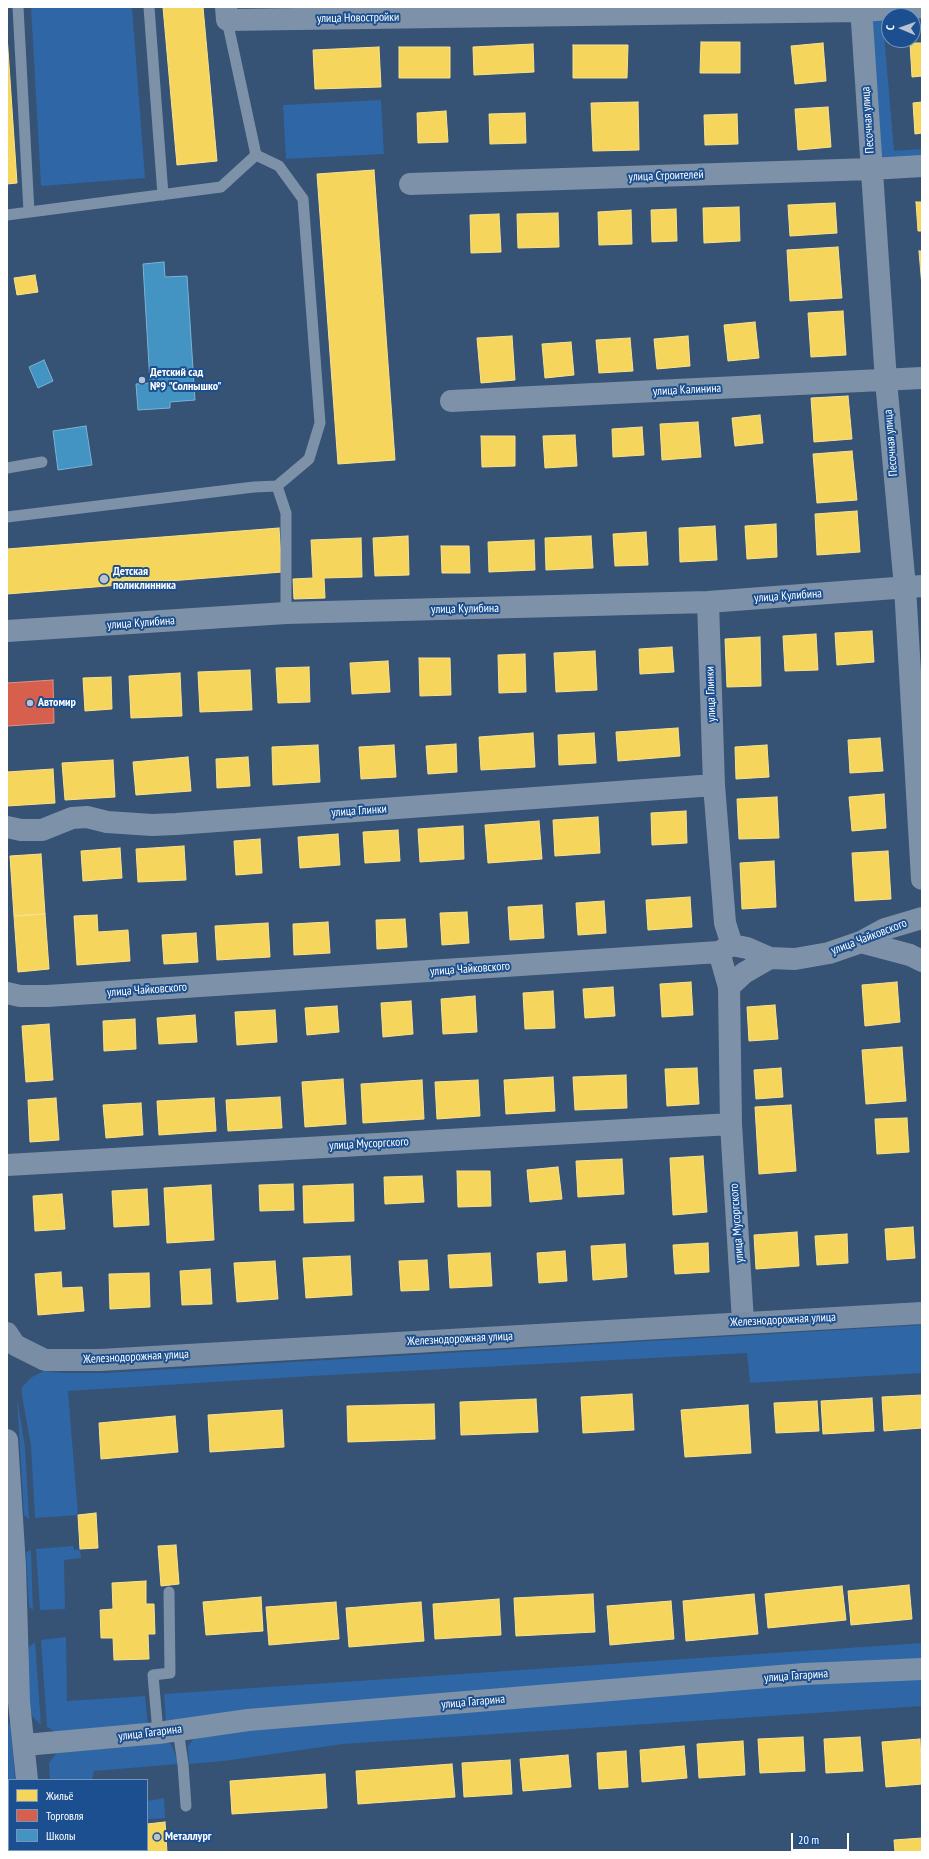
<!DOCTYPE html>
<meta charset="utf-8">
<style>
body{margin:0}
#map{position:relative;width:929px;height:1859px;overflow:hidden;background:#365274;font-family:"PT Sans Narrow",sans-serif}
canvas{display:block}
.frame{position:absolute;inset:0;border:8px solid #fff;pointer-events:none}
.legend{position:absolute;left:8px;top:1779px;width:140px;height:72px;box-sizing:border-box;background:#1b4f8f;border:1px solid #7695bc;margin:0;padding:5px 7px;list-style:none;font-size:12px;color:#fff}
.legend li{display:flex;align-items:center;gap:8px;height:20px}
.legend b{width:20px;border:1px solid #7695bc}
.north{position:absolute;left:881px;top:8px;width:40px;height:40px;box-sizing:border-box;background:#1b4f8f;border:1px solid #7695bc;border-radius:50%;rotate:272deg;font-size:11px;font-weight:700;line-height:16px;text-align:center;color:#fff}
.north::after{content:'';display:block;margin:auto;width:14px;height:18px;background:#b9c2ce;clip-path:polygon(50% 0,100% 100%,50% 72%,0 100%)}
.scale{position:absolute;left:791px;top:1833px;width:58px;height:18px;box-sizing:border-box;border:2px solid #fff;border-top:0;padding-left:5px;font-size:12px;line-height:14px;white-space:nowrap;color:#fff;-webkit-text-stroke:3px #1b4f8f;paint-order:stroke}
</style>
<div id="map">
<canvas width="929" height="1859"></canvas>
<div class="frame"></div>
<ul class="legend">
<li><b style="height:11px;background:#f6d55c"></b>Жильё</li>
<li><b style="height:11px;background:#d6604d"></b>Торговля</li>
<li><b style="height:11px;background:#4393c3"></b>Школы</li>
</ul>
<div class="north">С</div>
<div class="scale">20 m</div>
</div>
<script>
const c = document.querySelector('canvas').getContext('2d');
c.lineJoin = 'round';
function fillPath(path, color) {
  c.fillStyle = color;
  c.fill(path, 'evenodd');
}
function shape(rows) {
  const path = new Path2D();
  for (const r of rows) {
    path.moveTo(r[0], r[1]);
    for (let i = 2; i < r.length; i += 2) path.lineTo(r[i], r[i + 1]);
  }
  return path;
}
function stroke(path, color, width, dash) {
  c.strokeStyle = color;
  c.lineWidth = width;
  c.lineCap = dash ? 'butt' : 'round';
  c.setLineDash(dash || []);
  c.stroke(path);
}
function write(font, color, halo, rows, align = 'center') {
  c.font = font + ' "PT Sans Narrow",sans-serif';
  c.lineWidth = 4;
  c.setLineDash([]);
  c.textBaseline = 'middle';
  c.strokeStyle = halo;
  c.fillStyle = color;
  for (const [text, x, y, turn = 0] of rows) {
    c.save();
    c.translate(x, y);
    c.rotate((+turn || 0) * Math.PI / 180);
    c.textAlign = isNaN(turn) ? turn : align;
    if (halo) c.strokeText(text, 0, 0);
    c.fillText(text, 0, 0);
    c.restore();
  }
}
fillPath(shape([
 [31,7,132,7,145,178,41,186],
 [922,13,922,20,913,20,913,16,889,16,889,22,883,22,894,151,922,149,922,161,887,160,877,155,869,22,875,16],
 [381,100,384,154,286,159,283,105],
 [922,1325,922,1373,750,1383,747,1353,312,1376,68,1391,78,1515,35,1518,31,1446,22,1396,22,1387,32,1377,44,1371,64,1373,105,1373],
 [17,1398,25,1447,29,1519,24,1515],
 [73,1546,74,1550,80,1549,81,1558,64,1560,65,1609,40,1610,36,1549],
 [31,1550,33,1610,29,1607,26,1552],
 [66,1637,67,1701,145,1696,148,1725,59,1734,47,1727,41,1640],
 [35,1642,41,1725,33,1717,28,1707,26,1658,29,1647],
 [922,1643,922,1661,166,1722,164,1694],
 [922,1677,922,1706,343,1744,224,1761,189,1764,188,1746,195,1737,246,1730,808,1682],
 [7,1720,11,1727,15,1780,9,1780,9,1850,19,1850,19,1852,7,1852],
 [165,1741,171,1744,179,1764,94,1771,92,1780,50,1780,49,1763,58,1751],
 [164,1798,165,1818,147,1819,147,1801]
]), '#2f66a5');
const homes = shape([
 [163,7,203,7,217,161,177,165,163,7],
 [7,35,17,183,7,184,7,35],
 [701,42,740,42,740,73,700,73,701,42],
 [823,43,826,81,795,84,791,46,823,43],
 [910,43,922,43,922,76,912,77,910,43],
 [533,44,534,72,474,75,473,47,533,44],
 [573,45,628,45,627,78,573,78,573,45],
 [379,47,381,87,315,89,313,50,379,47],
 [399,47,450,47,450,78,399,78,399,47],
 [638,102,639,150,593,151,591,103,638,102],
 [922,102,922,133,915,134,913,103,922,102],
 [828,107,831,147,798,150,795,109,828,107],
 [446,111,448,142,418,143,417,113,446,111],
 [525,113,526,143,490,144,489,114,525,113],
 [737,114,738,144,705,145,704,115,737,114],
 [374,170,395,460,338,464,317,174,374,170],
 [916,202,922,202,922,231,918,231,916,202],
 [835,203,837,233,790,236,788,205,835,203],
 [739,207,740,241,704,243,703,208,739,207],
 [676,209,677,241,652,242,651,210,676,209],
 [631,210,632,244,599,245,598,212,631,210],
 [558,213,559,247,518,248,517,214,558,213],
 [499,214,501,252,471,253,470,215,499,214],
 [838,247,842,298,790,301,787,250,838,247],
 [919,251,922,251,922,287,919,251],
 [35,275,38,292,17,295,14,278,35,275],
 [843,311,846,355,811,357,808,313,843,311],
 [755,322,759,358,728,361,724,325,755,322],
 [512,336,515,380,481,383,477,338,512,336],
 [688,336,690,366,657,369,654,339,688,336],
 [630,338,633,371,599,373,596,340,630,338],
 [571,342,574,375,545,378,542,344,571,342],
 [848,396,852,439,814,442,811,398,848,396],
 [760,415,763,443,735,446,732,418,760,415],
 [698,422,701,457,662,460,660,424,698,422],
 [642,427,644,455,613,457,612,429,642,427],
 [575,435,577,466,545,468,543,436,575,435],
 [481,436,515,436,515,466,482,467,481,436],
 [852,451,857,500,817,503,813,454,852,451],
 [857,511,860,552,817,555,815,514,857,511],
 [776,524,777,557,747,559,745,526,776,524],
 [715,526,717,560,680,562,679,528,715,526],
 [279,528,282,572,7,594,7,549,279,528],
 [646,532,648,565,615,566,613,534,646,532],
 [408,536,409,575,375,576,373,538,408,536],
 [591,536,593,568,546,570,545,538,591,536],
 [361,538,362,577,324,578,325,598,294,599,293,579,313,578,311,540,361,538],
 [534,540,535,570,489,572,488,542,534,540],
 [441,546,469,546,470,573,442,573,441,546],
 [872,631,874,662,837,665,835,633,872,631],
 [816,634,818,670,785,671,783,636,816,634],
 [760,637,761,686,727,687,725,639,760,637],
 [672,647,674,672,640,674,639,649,672,647],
 [595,651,597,690,556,692,554,653,595,651],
 [525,654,526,692,499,693,498,655,525,654],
 [419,658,450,658,451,695,420,696,419,658],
 [388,661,390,692,352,694,350,663,388,661],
 [309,667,310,702,278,703,276,668,309,667],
 [250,670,252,710,200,712,198,672,250,670],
 [180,673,182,716,131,718,129,676,180,673],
 [111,677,112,709,85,711,83,678,111,677],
 [678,728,680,756,618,761,616,732,678,728],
 [533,733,535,767,481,770,479,737,533,733],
 [594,733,596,763,559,765,558,735,594,733],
 [880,738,883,771,850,773,848,740,880,738],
 [456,744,457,772,428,774,426,746,456,744],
 [318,745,320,782,273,785,272,747,318,745],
 [394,745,396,777,361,779,359,747,394,745],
 [767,745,769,777,736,779,735,747,767,745],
 [188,757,191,791,136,795,133,762,188,757],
 [248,757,250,786,217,788,216,759,248,757],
 [113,760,115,797,65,800,62,763,113,760],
 [53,769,55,803,7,806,7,772,53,769],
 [884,794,886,828,852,831,849,797,884,794],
 [777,797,779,838,739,839,737,799,777,797],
 [686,811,687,843,652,845,651,813,686,811],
 [598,817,600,853,555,856,553,820,598,817],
 [539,821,542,859,488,863,485,825,539,821],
 [463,826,464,859,420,862,418,829,463,826],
 [398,830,400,861,365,863,363,832,398,830],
 [338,834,340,865,300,868,298,837,338,834],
 [260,839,262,873,236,875,234,841,260,839],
 [184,846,186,880,138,882,136,849,184,846],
 [120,848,122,878,83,881,81,851,120,848],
 [888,851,891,899,855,901,852,853,888,851],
 [41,854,45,914,14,916,10,856,41,854],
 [774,861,776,907,742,909,740,863,774,861],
 [690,897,692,927,648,930,646,900,690,897],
 [604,901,606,933,578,935,576,903,604,901],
 [542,905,544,938,510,940,508,907,542,905],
 [467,912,469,943,442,945,440,913,467,912],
 [45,914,49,969,18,972,14,916,45,914],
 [97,915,98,932,128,930,130,961,77,965,74,916,97,915],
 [405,919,407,947,377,949,376,920,405,919],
 [328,922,330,953,294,955,293,924,328,922],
 [268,923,270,957,217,960,215,926,268,923],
 [196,933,198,962,164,964,162,935,196,933],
 [691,982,693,1015,662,1017,660,984,691,982],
 [897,982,900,1022,865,1026,862,985,897,982],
 [613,987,615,1016,585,1018,583,989,613,987],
 [553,991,555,1028,525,1029,523,993,553,991],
 [475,996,477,1032,443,1034,441,999,475,996],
 [411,1001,413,1034,383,1037,381,1003,411,1001],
 [775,1005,778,1039,749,1041,747,1007,775,1005],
 [337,1006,339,1032,307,1035,305,1008,337,1006],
 [275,1010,277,1042,237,1045,235,1012,275,1010],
 [195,1015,197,1042,159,1044,157,1018,195,1015],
 [135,1019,136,1049,104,1051,103,1021,135,1019],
 [49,1024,53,1080,26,1082,22,1026,49,1024],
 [902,1047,906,1101,866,1104,862,1050,902,1047],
 [697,1068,699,1104,667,1106,665,1069,697,1068],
 [781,1068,783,1097,756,1099,754,1070,781,1068],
 [626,1075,627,1108,575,1110,573,1077,626,1075],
 [553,1077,555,1111,506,1114,504,1080,553,1077],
 [343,1079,346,1124,305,1127,302,1082,343,1079],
 [422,1080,424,1119,363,1123,361,1084,422,1080],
 [478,1080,480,1116,437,1119,435,1082,478,1080],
 [280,1097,282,1128,228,1131,226,1100,280,1097],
 [56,1098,59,1140,30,1142,28,1100,56,1098],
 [214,1098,216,1131,159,1135,157,1101,214,1098],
 [141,1103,143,1135,106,1138,103,1105,141,1103],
 [791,1105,796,1171,759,1174,755,1107,791,1105],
 [907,1118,909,1152,877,1154,875,1119,907,1118],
 [703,1156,707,1212,673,1215,670,1158,703,1156],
 [622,1159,624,1194,578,1197,576,1161,622,1159],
 [558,1167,562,1199,530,1202,527,1170,558,1167],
 [457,1171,490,1171,491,1206,458,1207,457,1171],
 [422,1176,424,1202,385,1204,384,1177,422,1176],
 [293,1184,294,1210,260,1211,259,1185,293,1184],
 [353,1184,354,1221,304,1223,303,1186,353,1184],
 [211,1185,214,1240,167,1243,164,1188,211,1185],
 [147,1189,149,1225,114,1227,112,1191,147,1189],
 [62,1194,65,1229,35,1231,33,1196,62,1194],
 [913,1227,915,1258,887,1260,885,1229,913,1227],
 [797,1232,799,1266,756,1269,754,1235,797,1232],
 [847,1234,848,1263,817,1265,815,1236,847,1234],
 [708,1243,709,1272,675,1274,673,1245,708,1243],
 [625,1244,627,1277,593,1280,591,1246,625,1244],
 [565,1251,567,1281,539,1283,537,1253,565,1251],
 [490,1253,492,1286,450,1288,448,1255,490,1253],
 [350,1256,352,1295,306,1298,303,1258,350,1256],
 [427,1260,429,1290,401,1291,399,1261,427,1260],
 [275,1261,278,1299,237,1302,234,1263,275,1261],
 [210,1269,212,1304,182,1305,180,1271,210,1269],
 [61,1272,62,1288,82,1287,84,1311,38,1315,35,1274,61,1272],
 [149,1273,150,1307,110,1309,109,1274,149,1273],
 [632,1394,634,1430,583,1433,581,1397,632,1394],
 [922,1395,922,1428,884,1431,882,1397,922,1395],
 [872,1398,874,1431,823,1434,821,1401,872,1398],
 [536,1399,538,1432,461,1435,460,1402,536,1399],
 [817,1401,819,1431,776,1433,774,1403,817,1401],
 [434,1404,435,1439,348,1442,347,1406,434,1404],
 [748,1405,751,1453,685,1457,681,1410,748,1405],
 [282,1410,284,1447,210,1452,208,1415,282,1410],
 [175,1416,178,1452,101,1459,99,1423,175,1416],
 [96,1513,98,1548,80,1549,78,1515,96,1513],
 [176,1545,179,1584,161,1586,158,1546,176,1545],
 [146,1581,146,1604,154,1604,155,1634,148,1634,149,1659,114,1660,113,1638,101,1638,100,1610,113,1609,112,1583,146,1581],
 [909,1585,912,1619,851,1625,848,1591,909,1585],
 [842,1586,846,1620,768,1628,765,1594,842,1586],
 [593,1594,595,1632,516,1636,514,1598,593,1594],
 [754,1594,758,1634,686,1641,683,1601,754,1594],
 [261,1597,263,1631,206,1635,203,1602,261,1597],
 [499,1599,501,1635,435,1639,433,1604,499,1599],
 [671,1601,674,1639,610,1645,607,1606,671,1601],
 [336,1602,339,1639,269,1645,266,1607,336,1602],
 [421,1602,424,1641,349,1647,346,1608,421,1602],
 [803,1737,805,1771,760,1773,758,1739,803,1737],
 [860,1737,863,1771,826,1773,824,1739,860,1737],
 [920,1739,922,1784,886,1787,882,1742,920,1739],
 [743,1741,745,1775,699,1778,697,1744,743,1741],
 [684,1746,687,1778,642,1782,640,1750,684,1746],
 [626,1751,628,1787,599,1789,597,1753,626,1751],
 [568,1755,571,1787,523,1791,520,1759,568,1755],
 [510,1760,512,1794,464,1797,462,1763,510,1760],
 [452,1764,455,1797,358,1804,356,1771,452,1764],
 [325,1774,327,1808,232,1814,230,1781,325,1774],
 [165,1822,167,1852,132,1852,132,1850,147,1850,147,1824,165,1822],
 [922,1838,922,1852,895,1852,894,1840,922,1838]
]);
fillPath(homes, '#f6d55c');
stroke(homes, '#f9e28d', 1);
const shops = shape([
 [53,680,54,723,7,726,7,683,53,680]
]);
fillPath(shops, '#d6604d');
stroke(shops, '#e29082', 1);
const schools = shape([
 [164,262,165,277,187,276,195,400,170,402,170,408,138,410,136,384,150,383,143,264,164,262],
 [44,360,53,381,38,388,29,367,44,360],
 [86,426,92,465,58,470,53,431,86,426]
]);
fillPath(schools, '#4393c3');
stroke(schools, '#7bb3d5', 1);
stroke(shape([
 [18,7,29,212],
 [149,7,163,195],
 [227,20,256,155,279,166,303,199,320,423,309,459,277,486,286,513,286,613],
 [7,215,221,187,256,155],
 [7,468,42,462],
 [7,517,254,487,277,486],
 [178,1730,183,1764,186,1806],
 [158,1733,153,1675,170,1673,169,1592],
 [114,1850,114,1852]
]), '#7d92a8', 11);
stroke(shape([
 [226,7,227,20,861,11,921,7],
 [861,7,886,381,905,587,922,879],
 [410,184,871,169,922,166],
 [451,401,922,378],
 [708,602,714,785,725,923,732,945],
 [7,631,286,613,708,602,922,586],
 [7,827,21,830,42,830,72,818,87,817,107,822,152,825,176,824,714,785],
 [861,942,910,955,922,961],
 [719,952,729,987,731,1124,743,1322],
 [729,987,744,973,770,958],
 [7,993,20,996,47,996,719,952,732,945,747,948,770,958,795,959,829,953,861,942,885,929,922,918],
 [7,1165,731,1124],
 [7,1440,15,1566,19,1702,27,1780],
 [25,1745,158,1733,248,1720,804,1674,922,1669],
 [32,1850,33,1852]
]), '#7d92a8', 22);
stroke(shape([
 [7,1333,15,1345,45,1360,100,1360,922,1313]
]), '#798da4', 22);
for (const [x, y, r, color] of [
 [142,380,4,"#b9c2ce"],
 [104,579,5,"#b9c2ce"],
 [30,703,4,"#b9c2ce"],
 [157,1837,4,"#b9c2ce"]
]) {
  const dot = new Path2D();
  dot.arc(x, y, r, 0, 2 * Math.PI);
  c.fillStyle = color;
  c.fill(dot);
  stroke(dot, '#1b4f8f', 1.5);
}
write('12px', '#fff', '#1b4f8f', [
 ["улица Новостройки",358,18,-1],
 ["Песочная улица",868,120,-94],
 ["улица Строителей",666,176,-2],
 ["улица Калинина",687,390,-3],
 ["Песочная улица",891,443,-95],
 ["улица Кулибина",788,596,-4],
 ["улица Кулибина",465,609,-1],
 ["улица Кулибина",141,623,-4],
 ["улица Глинки",711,694,-92],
 ["улица Глинки",359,811,-4],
 ["улица Чайковского",869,937,-21],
 ["улица Чайковского",470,969,-4],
 ["улица Чайковского",147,990,-4],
 ["улица Мусоргского",369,1144,-3],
 ["улица Мусоргского",737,1223,-94],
 ["Железнодорожная улица",783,1320,-3],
 ["Железнодорожная улица",460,1339,-3],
 ["Железнодорожная улица",136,1357,-3],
 ["улица Гагарина",796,1676,-4],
 ["улица Гагарина",473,1702,-5],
 ["улица Гагарина",150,1733,-7]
]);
write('bold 12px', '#fff', '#1b4f8f', [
 ["Детский сад",150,373],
 ["№9 \"Солнышко\"",150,387],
 ["Детская",113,572],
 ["поликлинника",113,586],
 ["Автомир",38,703],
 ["Металлург",165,1837]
], 'left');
</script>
